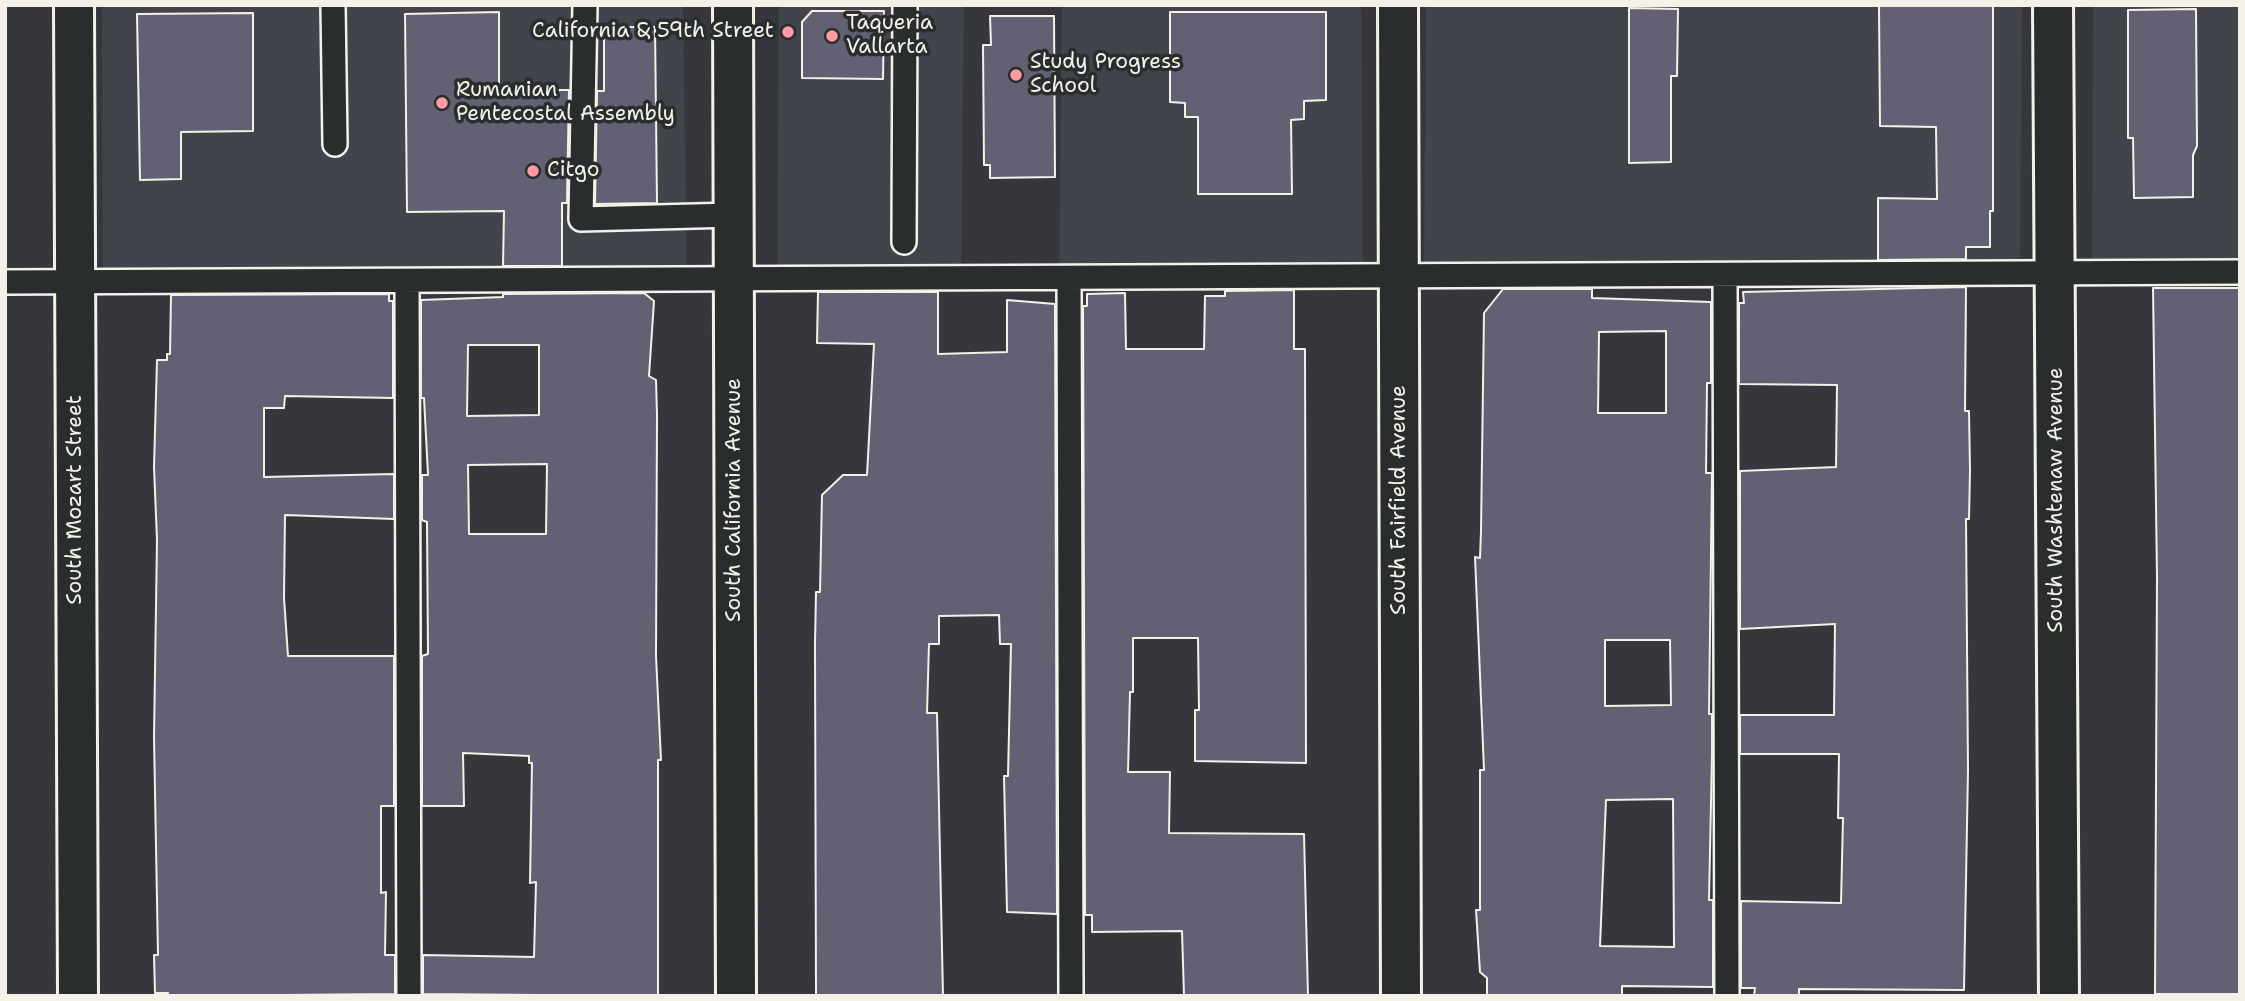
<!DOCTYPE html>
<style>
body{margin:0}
#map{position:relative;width:2245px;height:1001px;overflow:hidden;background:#35373c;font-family:"Shantell Sans",sans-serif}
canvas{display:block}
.frame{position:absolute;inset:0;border:7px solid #f4f1e8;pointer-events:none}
</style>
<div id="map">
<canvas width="2245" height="1001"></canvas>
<div class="frame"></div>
</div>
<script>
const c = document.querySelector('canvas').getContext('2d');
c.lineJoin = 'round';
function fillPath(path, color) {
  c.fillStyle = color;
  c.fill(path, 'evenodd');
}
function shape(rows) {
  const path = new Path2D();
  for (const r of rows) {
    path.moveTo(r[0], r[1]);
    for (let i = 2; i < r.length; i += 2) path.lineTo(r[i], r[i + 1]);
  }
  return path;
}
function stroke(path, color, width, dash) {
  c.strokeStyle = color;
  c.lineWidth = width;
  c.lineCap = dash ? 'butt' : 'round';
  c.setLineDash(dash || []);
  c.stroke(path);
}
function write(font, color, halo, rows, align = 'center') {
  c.font = font + ' "Shantell Sans",sans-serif';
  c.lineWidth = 7;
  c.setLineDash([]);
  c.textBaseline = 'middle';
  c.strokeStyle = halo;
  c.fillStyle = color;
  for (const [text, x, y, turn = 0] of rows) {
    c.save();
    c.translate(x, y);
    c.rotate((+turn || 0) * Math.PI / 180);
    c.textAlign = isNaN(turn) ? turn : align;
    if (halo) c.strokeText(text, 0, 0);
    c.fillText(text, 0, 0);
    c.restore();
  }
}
fillPath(shape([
 [102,5,683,5,687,279,103,282],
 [779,5,964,5,961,278,777,278],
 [1062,5,1361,5,1363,281,1059,278],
 [1426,5,2022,5,2020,273,1424,276],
 [2093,5,2240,5,2240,272,2092,273]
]), '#42444c');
const building = shape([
 [1879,6,1993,6,1993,211,1990,211,1990,247,1966,247,1966,259,1878,260,1878,198,1937,199,1936,127,1880,126,1879,6],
 [1629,8,1678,9,1677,76,1671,76,1671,162,1629,163,1629,8],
 [2196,9,2197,146,2193,155,2193,197,2134,198,2133,138,2128,138,2128,10,2196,9],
 [812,11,884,11,883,79,802,78,802,22,812,11],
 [499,12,499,90,569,90,567,203,562,203,562,266,503,266,504,211,407,212,405,14,499,12],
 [1170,12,1326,12,1326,100,1304,101,1304,119,1291,120,1292,194,1198,194,1198,117,1185,117,1185,103,1170,102,1170,12],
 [253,13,253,131,181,132,181,179,140,180,137,14,253,13],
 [990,16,1054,16,1055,177,990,178,990,165,984,165,983,45,991,45,990,16],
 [604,27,655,27,657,203,595,204,597,91,604,91,604,27],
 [1966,287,1965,411,1969,411,1970,470,1969,519,1966,519,1968,770,1964,990,1799,989,1799,996,1754,996,1755,988,1741,988,1741,901,1841,903,1843,818,1838,818,1839,754,1740,754,1740,715,1834,715,1835,624,1740,629,1740,471,1836,467,1837,385,1739,384,1739,303,1744,303,1743,292,1966,287],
 [2153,288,2240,288,2240,994,2155,994,2157,577,2153,288],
 [1503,289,1592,289,1592,298,1711,302,1711,383,1707,383,1706,473,1712,473,1709,714,1712,714,1712,754,1709,900,1713,900,1713,987,1622,986,1622,996,1487,996,1487,978,1480,972,1476,910,1480,910,1480,770,1484,770,1475,557,1480,558,1481,531,1484,313,1503,289],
 [1666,331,1666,413,1598,413,1599,332,1666,331],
 [1605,640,1670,640,1671,705,1605,706,1605,640],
 [1673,799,1674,947,1600,946,1606,800,1673,799],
 [1294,290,1294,349,1305,349,1306,763,1195,761,1195,710,1199,710,1198,638,1133,638,1133,692,1130,692,1128,772,1170,772,1169,833,1304,834,1308,996,1184,996,1182,931,1092,932,1092,915,1085,915,1083,306,1087,306,1087,294,1125,293,1126,349,1204,349,1205,296,1225,296,1225,291,1294,290],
 [818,292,938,292,938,354,1007,352,1007,300,1055,304,1057,914,1007,912,1004,776,1008,776,1011,644,1000,644,999,615,939,616,939,644,929,644,927,713,937,713,943,996,816,996,815,644,816,592,820,592,822,495,843,475,867,475,874,344,817,343,818,292],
 [644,293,654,301,649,376,656,380,657,414,656,656,661,760,658,760,658,996,423,994,423,955,534,957,536,882,530,883,532,763,529,763,529,756,463,753,464,806,422,806,422,656,428,654,427,522,422,520,422,475,428,475,424,398,421,398,421,300,503,297,503,294,644,293],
 [468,345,539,345,539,415,467,416,468,345],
 [547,464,546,534,469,534,468,465,547,464],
 [389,294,389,301,393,301,393,398,285,396,284,408,264,408,264,477,394,474,394,519,285,515,284,598,288,656,394,656,394,806,381,806,381,893,386,892,385,955,395,955,395,994,168,996,168,993,155,993,154,955,158,955,154,737,157,540,154,467,157,360,167,360,167,354,170,354,171,295,389,294]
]);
fillPath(building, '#616173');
stroke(building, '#f4f1e8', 2);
const lane = shape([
 [333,5,335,144],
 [585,5,581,219,733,215],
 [904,242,905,5],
 [1725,275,1727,996],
 [1069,278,1071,996],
 [407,281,409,996],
 [5,282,2240,272]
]);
const street = shape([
 [74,5,78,996],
 [1398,5,1401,996],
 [2053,5,2059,996]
]);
const secondary = shape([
 [733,5,736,996]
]);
stroke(lane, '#f4f1e8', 28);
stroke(street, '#f4f1e8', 44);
stroke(secondary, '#f4f1e8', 44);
stroke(lane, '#2a2d2e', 23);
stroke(street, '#2a2d2e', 38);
stroke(secondary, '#2a2d2e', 38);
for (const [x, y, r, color] of [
 [788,32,7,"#ff9aa2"],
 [832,36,7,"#ff9aa2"],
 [1016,75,7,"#ff9aa2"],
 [442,103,7,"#ff9aa2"],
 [533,171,7,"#ff9aa2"]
]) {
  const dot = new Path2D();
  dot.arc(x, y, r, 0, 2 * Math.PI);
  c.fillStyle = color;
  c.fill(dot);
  stroke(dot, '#2a2d2e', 2.5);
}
write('21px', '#f4f1e8', '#2a2d2e', [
 ["Taqueria",846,24],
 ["Vallarta",846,48],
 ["California & 59th Street",774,32,"right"],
 ["Study Progress",1030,63],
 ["School",1030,87],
 ["Rumanian",456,91],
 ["Pentecostal Assembly",456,115],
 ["Citgo",547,171]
], 'left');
write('21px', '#f4f1e8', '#2a2d2e', [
 ["South Mozart Street",76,500,-90],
 ["South California Avenue",735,500,-90],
 ["South Fairfield Avenue",1400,500,-90],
 ["South Washtenaw Avenue",2057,500,-90]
]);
</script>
